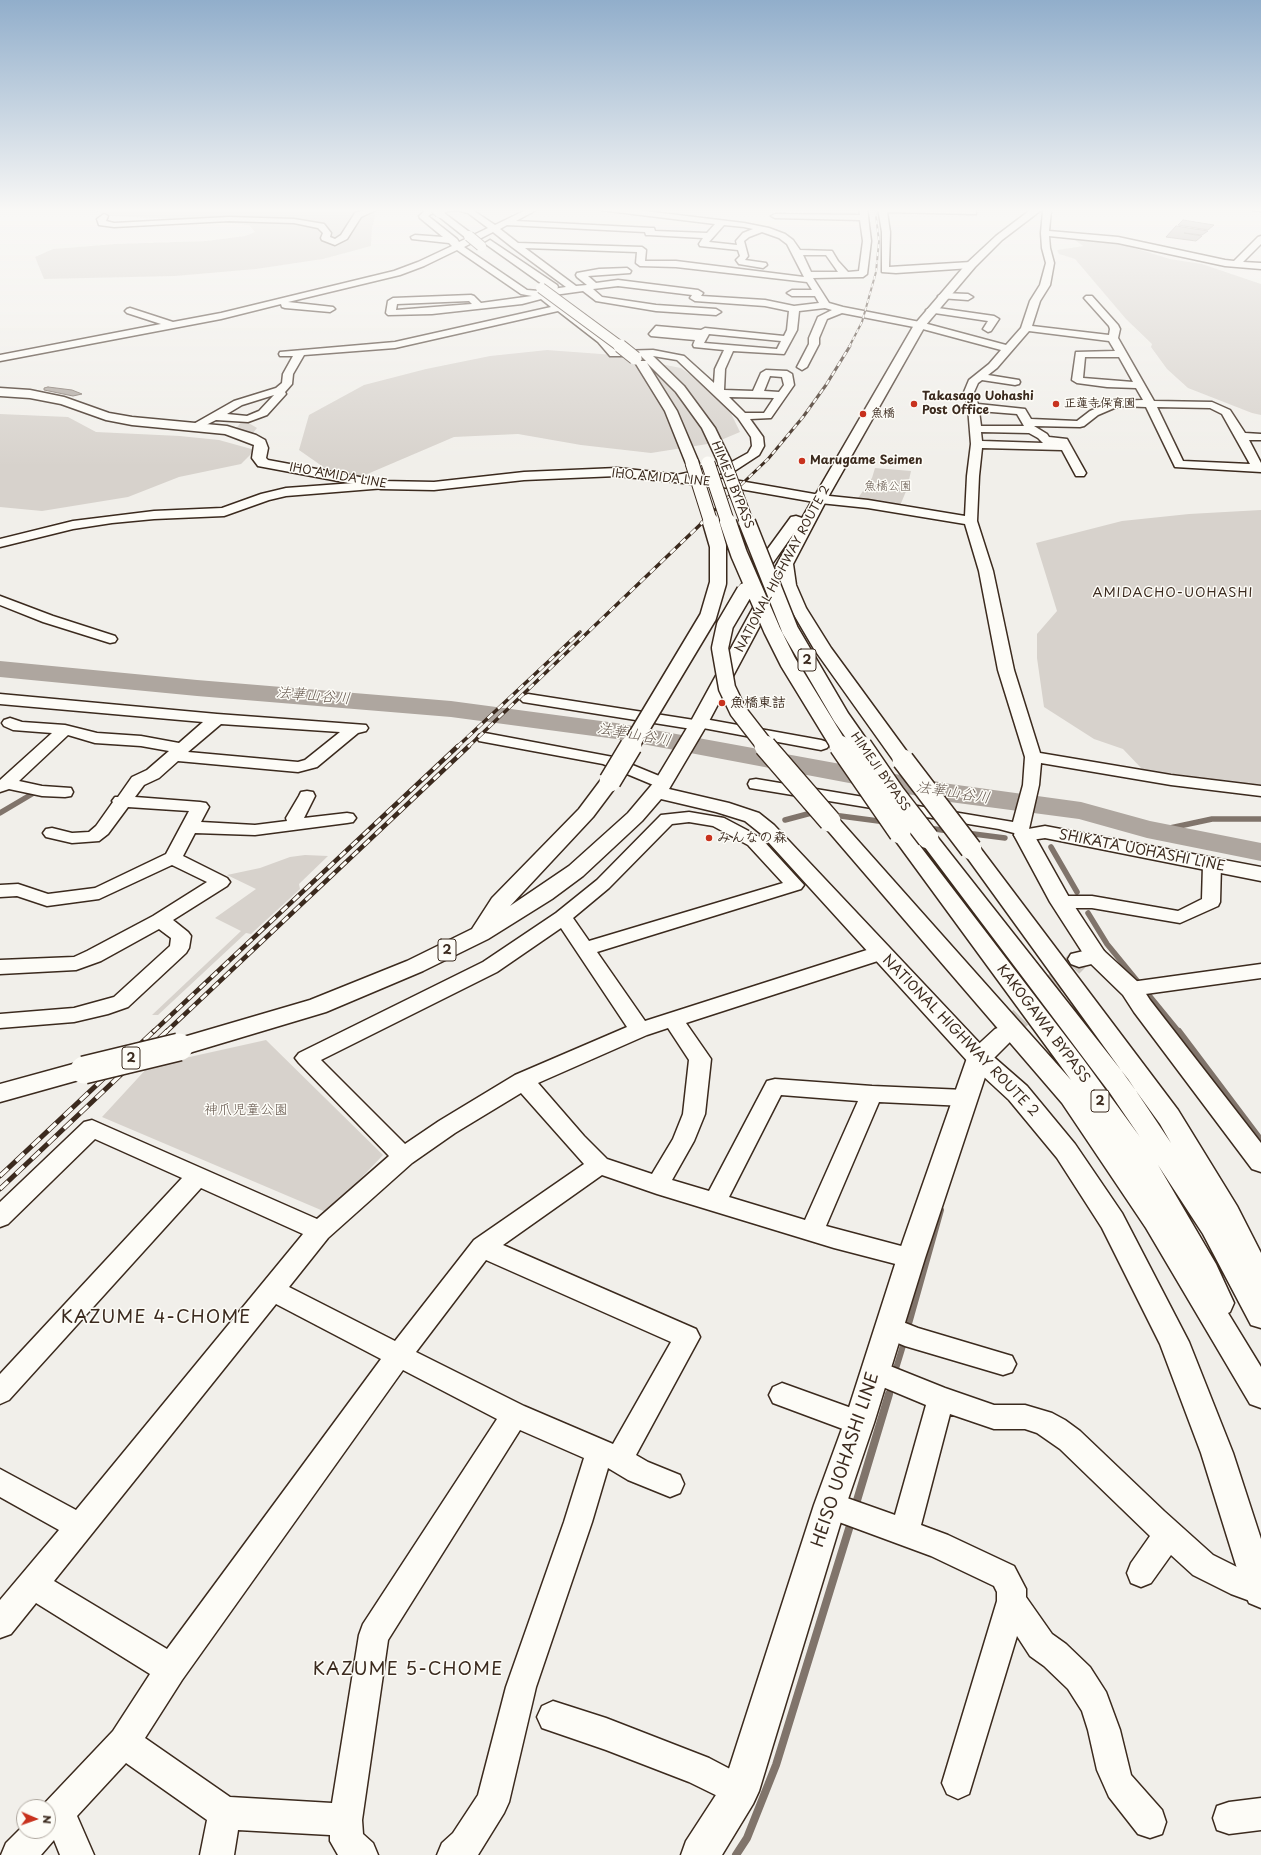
<!DOCTYPE html>
<meta charset="utf-8">
<style>
body{margin:0}
#map{position:relative;width:1261px;height:1855px;overflow:hidden;background:#f1efea;font-family:"Playpen Sans",sans-serif}
canvas{display:block}
.north{position:absolute;left:16px;top:1799px;width:40px;height:40px;box-sizing:border-box;background:#fdfcf7;border:1px solid #afa8a0;border-radius:50%;rotate:92deg;font-size:11px;font-weight:700;line-height:16px;text-align:center;color:#3b2a1e}
.north::after{content:'';display:block;margin:auto;width:14px;height:18px;background:#c8321e;clip-path:polygon(50% 0,100% 100%,50% 72%,0 100%)}
</style>
<div id="map">
<canvas width="1261" height="1855"></canvas>
<div class="north">N</div>
</div>
<script>
const c = document.querySelector('canvas').getContext('2d');
c.lineJoin = 'round';
function fillPath(path, color) {
  c.fillStyle = color;
  c.fill(path, 'evenodd');
}
function shape(rows) {
  const path = new Path2D();
  for (const r of rows) {
    path.moveTo(r[0], r[1]);
    for (let i = 2; i < r.length; i += 2) path.lineTo(r[i], r[i + 1]);
  }
  return path;
}
function stroke(path, color, width, dash) {
  c.strokeStyle = color;
  c.lineWidth = width;
  c.lineCap = dash ? 'butt' : 'round';
  c.setLineDash(dash || []);
  c.stroke(path);
}
function write(font, color, halo, rows, align = 'center') {
  c.font = font + ' "Playpen Sans","Klee One",sans-serif';
  c.lineWidth = 3;
  c.setLineDash([]);
  c.textBaseline = 'middle';
  c.strokeStyle = halo;
  c.fillStyle = color;
  for (const [text, x, y, turn = 0] of rows) {
    c.save();
    c.translate(x, y);
    c.rotate((+turn || 0) * Math.PI / 180);
    c.textAlign = isNaN(turn) ? turn : align;
    if (halo) c.strokeText(text, 0, 0);
    c.fillText(text, 0, 0);
    c.restore();
  }
}
fillPath(shape([
 [95,208,377,208,372,229,371,246,323,259,256,269,175,276,44,279,35,257,53,249,115,244,206,241,245,236,255,232,249,225,198,220,109,216,93,210],
 [1068,235,1108,240,1170,259,1202,264,1261,284,1261,415,1252,413,1188,388,1167,369,1151,347,1152,344,1126,319,1075,259,1059,254,1057,250,1083,246],
 [547,350,615,355,681,368,724,399,740,432,714,443,651,453,581,445,518,434,454,437,358,478,329,471,299,450,309,415,364,385,426,369,490,356],
 [0,414,68,417,96,432,180,436,219,440,255,450,241,464,179,477,128,497,42,511,0,507],
 [241,422,247,422,257,428,252,434,236,429],
 [875,468,911,471,907,489,899,508,856,501,872,478],
 [1261,510,1261,787,1242,783,1143,770,1123,749,1094,739,1044,707,1037,658,1037,634,1057,611,1036,543,1122,521,1189,514],
 [305,855,328,856,299,884,300,889,251,934,246,933,158,1015,152,1015,241,931,215,918,256,889,227,875,260,868,290,857],
 [266,1040,383,1155,328,1213,102,1117,149,1066]
]), '#d7d2cc');
const water = shape([
 [1183,220,1214,225,1208,230,1178,225,1183,220],
 [1176,226,1208,231,1202,235,1184,233,1202,236,1196,241,1166,237,1176,226],
 [48,387,72,390,82,394,73,396,44,390,44,388,48,387]
]);
fillPath(water, '#aea69f');
stroke(water, '#80746b', 1);
stroke(shape([
 [0,813,32,794],
 [833,815,886,822],
 [785,820,815,812],
 [928,828,949,831],
 [1156,831,1212,819,1261,819],
 [966,833,1005,838],
 [1051,847,1077,892],
 [1088,913,1107,944,1179,1032]
]), '#80746b', 5.5);
stroke(shape([
 [1179,1031,1261,1140],
 [907,1331,941,1210],
 [894,1375,905,1339],
 [889,1395,892,1383]
]), '#80746b', 6);
stroke(shape([
 [855,1507,889,1394],
 [736,1855,747,1838,776,1765,852,1519]
]), '#80746b', 8);
fillPath(shape([
 [0,661,197,680,451,701,616,723,950,784,1081,802,1150,821,1261,843,1261,861,1147,838,1079,819,950,802,616,739,451,717,197,696,0,677,0,661]
]), '#aea69f');
stroke(shape([
 [1006,1032,1079,959]
]), '#cdc8c1', 21, [21, 10]);
stroke(shape([
 [1003,1035,1007,1031]
]), '#cdc8c1', 27, [27, 14]);
const minor = shape([
 [370,208,380,208,361,217,347,239,335,245,322,240,321,238,323,233,318,228,294,223,229,221,114,227,99,225,97,219,104,214,108,216,106,221,114,223,229,217,294,219,324,224,331,233,330,237,335,239,341,235,355,213,370,208],
 [421,208,471,209,495,225,530,208,540,208,516,221,651,228,654,228,655,231,707,233,715,224,600,210,596,208,620,208,744,223,769,228,785,234,793,240,800,250,832,251,838,261,848,272,859,271,863,241,860,220,775,218,771,216,775,214,860,215,859,208,867,208,871,241,867,274,863,277,813,278,829,303,843,307,920,322,1006,345,1021,328,1030,301,1040,285,1046,263,1042,248,1041,233,1043,211,1041,208,1049,208,1051,211,1049,231,1118,237,1225,260,1234,261,1258,237,1261,236,1261,244,1243,262,1261,263,1261,269,1225,266,1118,243,1049,236,1050,248,1054,263,1050,285,1040,301,1032,326,1109,335,1110,329,1109,326,1084,298,1086,296,1092,296,1118,325,1120,329,1118,338,1154,401,1212,402,1230,410,1245,433,1261,434,1261,440,1249,440,1261,463,1261,472,1175,467,1146,407,1119,406,1098,415,1084,426,1080,427,1034,426,1047,434,1049,437,1067,439,1086,473,1084,476,1076,476,1062,450,982,448,979,476,977,521,993,571,1014,670,1040,753,1171,775,1261,786,1261,796,1171,785,1041,763,1039,785,1029,829,1033,835,1030,839,1024,840,1018,839,1014,833,999,829,756,789,750,788,748,784,750,780,756,779,1013,822,1023,785,1025,757,998,670,979,571,965,524,868,508,820,503,816,502,814,499,816,496,820,495,868,500,965,516,967,476,971,444,968,407,964,392,969,380,989,364,1001,350,919,328,842,313,827,319,819,338,819,344,807,367,802,370,797,367,809,344,809,338,818,317,832,310,825,308,799,311,797,330,784,354,733,351,725,369,724,390,753,391,761,373,766,370,787,371,792,374,794,385,771,418,750,419,763,437,764,446,759,455,736,470,681,482,675,478,677,475,728,464,748,453,752,446,751,437,738,418,677,360,653,356,610,356,598,342,558,311,395,348,304,355,293,374,292,384,285,392,286,394,267,415,248,422,216,420,200,428,192,428,190,426,234,401,276,388,282,383,283,374,293,356,280,356,279,354,280,352,395,342,551,307,541,299,522,304,432,314,388,315,386,313,388,301,393,298,471,295,474,296,481,303,532,296,521,294,457,250,424,266,400,275,288,302,333,307,335,309,330,312,285,308,282,307,281,304,221,319,0,361,0,355,161,324,127,313,125,311,127,309,130,308,173,322,221,313,394,271,418,262,452,246,449,243,412,239,411,237,415,235,443,237,420,218,419,216,424,212,421,208],
 [456,210,468,213,488,228,459,242,457,239,428,216,431,214,456,210],
 [507,225,645,232,646,235,649,235,703,238,699,244,700,246,738,250,740,256,736,260,739,264,763,268,767,265,766,263,745,260,748,256,744,241,749,237,762,232,779,238,787,244,804,277,676,261,645,261,646,250,642,247,518,243,500,229,507,225],
 [724,225,744,227,753,229,743,233,736,241,737,245,709,242,724,225],
 [493,232,512,247,566,287,539,291,527,290,464,247,493,232],
 [525,248,637,252,636,263,640,266,676,267,807,282,812,290,792,290,787,293,792,296,815,296,819,303,794,306,765,300,701,296,703,293,698,290,618,280,596,283,588,276,630,273,631,271,627,268,599,269,577,273,576,275,577,277,587,285,576,286,525,248],
 [803,255,826,255,838,272,811,272,803,255],
 [618,286,692,295,690,298,695,301,765,306,789,311,787,330,784,336,705,328,701,330,656,326,649,334,651,336,695,340,693,345,694,347,724,350,715,369,714,383,684,356,653,350,617,351,606,338,547,296,583,291,596,301,656,311,716,315,721,312,716,309,656,305,602,297,593,289,618,286],
 [469,301,472,304,396,310,397,304,469,301],
 [1029,331,1109,341,1115,351,1076,352,1072,380,1077,383,1107,387,1136,388,1143,400,1113,401,1090,411,1077,421,1031,419,1025,409,978,404,974,392,978,383,982,380,1015,385,1019,384,1020,382,1019,380,988,375,997,368,1029,331],
 [709,334,781,341,777,349,704,343,709,334],
 [1085,357,1119,357,1133,382,1083,378,1085,357],
 [770,376,782,377,784,385,779,392,764,391,770,376],
 [274,395,259,411,247,416,227,414,242,405,274,395],
 [729,397,774,398,764,413,745,413,729,397],
 [1157,407,1210,408,1222,414,1250,464,1183,461,1157,407],
 [979,411,1017,414,1024,426,981,426,979,411],
 [981,432,1029,433,1038,438,1043,443,982,441,981,432],
 [878,208,976,210,976,214,973,214,887,212,890,232,889,267,971,262,975,265,971,268,896,273,882,272,882,232,878,208],
 [1247,208,1261,208,1261,211,1251,210,1247,208],
 [943,293,968,294,973,297,968,300,940,298,938,296,943,293],
 [931,307,994,316,999,319,991,331,988,332,983,329,988,321,928,312,926,310,931,307],
 [381,481,387,485,385,488,286,496,269,500,224,516,154,519,112,523,73,529,0,547,0,539,73,521,154,511,222,508,261,494,286,488,381,481],
 [0,596,53,616,115,636,117,639,115,642,110,643,43,622,0,605,0,596],
 [0,694,217,714,366,725,368,728,366,731,358,733,317,767,298,772,178,761,159,778,144,785,135,797,200,802,206,803,209,807,201,822,255,825,287,821,286,818,299,796,301,792,307,791,313,792,315,796,304,818,347,813,353,814,356,818,353,822,347,823,255,835,195,833,183,856,227,878,230,882,227,886,173,920,188,932,191,936,189,948,186,953,128,1007,108,1014,74,1022,0,1028,0,1014,74,1008,114,997,170,946,171,938,159,929,101,961,76,970,0,974,0,960,74,957,87,951,153,916,207,882,172,865,99,899,47,906,17,896,0,897,0,885,18,884,48,894,95,888,166,854,189,811,128,807,108,834,99,841,72,843,46,837,43,833,46,829,52,828,72,833,89,832,96,826,113,802,112,801,115,797,118,797,132,777,147,770,169,751,141,746,95,743,68,735,19,781,42,786,71,788,73,792,71,796,65,797,42,796,9,789,0,792,0,780,52,733,13,730,4,726,2,723,4,720,10,718,22,722,65,725,97,733,141,736,179,743,203,722,0,704,0,694],
 [221,724,340,732,305,760,298,762,188,752,221,724],
 [528,694,694,720,699,718,821,740,827,742,829,745,827,748,821,750,703,728,698,730,523,702,520,699,523,696,528,694],
 [485,733,613,757,669,780,671,784,669,788,663,789,603,764,479,741,477,738,479,735,485,733],
 [689,812,724,818,760,837,804,885,801,889,597,952,645,1021,873,948,880,947,887,948,890,953,887,958,686,1023,711,1059,705,1114,694,1141,672,1180,709,1191,767,1081,775,1079,872,1086,965,1090,973,1092,976,1098,973,1104,965,1106,879,1102,826,1226,920,1251,923,1258,920,1265,911,1268,834,1248,657,1194,602,1175,503,1245,696,1329,700,1337,636,1455,648,1462,680,1475,684,1484,680,1493,670,1497,628,1480,608,1468,592,1522,536,1687,509,1802,504,1813,478,1855,437,1855,442,1843,453,1833,478,1795,506,1687,564,1522,584,1458,520,1430,388,1640,362,1820,363,1834,373,1843,378,1855,338,1855,330,1841,330,1835,238,1830,234,1855,200,1855,207,1820,126,1763,77,1816,94,1855,60,1855,54,1840,41,1855,1,1855,6,1843,24,1825,24,1831,48,1831,48,1807,41,1807,113,1731,150,1674,36,1603,11,1634,0,1638,0,1600,59,1530,0,1497,0,1469,76,1510,303,1234,201,1188,9,1400,0,1404,0,1374,182,1178,95,1139,8,1224,0,1227,0,1202,84,1122,92,1120,317,1219,389,1156,299,1063,295,1058,299,1053,483,962,556,913,597,880,661,815,689,812],
 [689,822,713,826,748,845,783,883,589,941,573,918,609,888,672,824,689,822],
 [561,928,627,1027,515,1075,439,1121,405,1144,321,1060,497,972,561,928],
 [668,1028,689,1060,683,1114,673,1139,652,1174,607,1159,584,1136,538,1083,647,1035,668,1028],
 [521,1093,584,1164,474,1240,395,1341,289,1287,328,1238,412,1163,455,1133,521,1093],
 [781,1095,858,1101,805,1220,729,1197,781,1095],
 [486,1260,671,1342,613,1444,524,1406,416,1352,486,1260],
 [276,1304,381,1359,167,1649,54,1581,276,1304],
 [403,1370,497,1419,363,1624,359,1635,332,1803,230,1797,145,1738,182,1680,403,1370],
 [1212,859,1218,861,1221,865,1220,902,1218,906,1180,923,1092,908,1061,908,1054,906,1052,902,1054,898,1061,896,1092,896,1178,911,1202,899,1203,865,1206,861,1212,859],
 [1261,964,1261,978,1131,996,1124,994,1121,989,1124,984,1131,982,1261,964],
 [890,1317,918,1328,1012,1356,1016,1364,1012,1372,1003,1375,905,1346,881,1336,877,1328,881,1320,890,1317],
 [875,1360,945,1388,994,1405,1025,1405,1052,1413,1065,1420,1080,1431,1164,1511,1213,1555,1245,1571,1261,1575,1261,1605,1231,1594,1193,1575,1171,1555,1151,1583,1141,1587,1131,1583,1127,1573,1131,1563,1150,1536,1060,1449,1037,1433,1025,1429,994,1429,950,1414,921,1525,948,1535,1014,1566,1026,1589,1026,1597,1052,1634,1066,1644,1090,1667,1106,1692,1120,1730,1131,1775,1162,1810,1166,1822,1162,1834,1150,1838,1138,1834,1109,1797,1097,1770,1088,1730,1082,1711,1068,1689,1044,1666,1030,1656,1017,1636,969,1794,958,1799,947,1794,942,1783,997,1601,997,1592,994,1586,931,1556,820,1515,816,1505,820,1495,830,1492,895,1515,926,1405,866,1380,862,1372,866,1364,875,1360],
 [782,1383,868,1414,872,1423,868,1432,859,1435,773,1403,769,1395,773,1387,782,1383],
 [553,1701,606,1718,709,1758,751,1780,756,1791,751,1802,740,1807,689,1782,606,1750,542,1728,537,1717,542,1706,553,1701],
 [1261,1798,1261,1830,1229,1834,1217,1830,1213,1818,1217,1806,1229,1802,1261,1798]
]);
const major = shape([
 [0,388,30,390,64,397,109,413,132,417,227,426,256,435,265,440,268,448,266,458,268,460,381,481,434,482,524,472,617,468,740,481,820,495,825,496,827,499,825,502,820,503,740,489,617,476,524,480,434,490,381,489,258,466,252,458,254,445,225,434,132,425,106,420,61,404,30,398,0,396,0,388],
 [1045,826,1261,867,1261,881,1045,838,1024,841,1017,839,1014,835,1017,831,1045,826],
 [1096,948,1104,951,1107,956,1104,961,1079,967,1071,964,1068,959,1071,954,1096,948],
 [1003,1026,1011,1029,1015,1035,1011,1041,990,1062,925,1258,874,1423,846,1505,759,1791,753,1804,722,1855,681,1855,686,1841,725,1781,814,1505,844,1423,897,1258,967,1058,970,1052,995,1029,1003,1026]
]);
const highway = shape([
 [1033,208,1044,208,1002,240,975,267,925,326,827,499,793,564,796,585,806,608,831,648,913,760,910,764,903,766,896,764,814,649,790,608,781,586,708,723,669,789,729,803,759,813,774,825,988,1052,1027,1086,1075,1144,1122,1213,1189,1342,1233,1453,1261,1539,1261,1608,1249,1603,1244,1591,1201,1453,1160,1344,1102,1228,1057,1158,1009,1100,970,1064,760,833,745,821,716,812,661,799,642,821,583,876,552,899,488,939,423,971,326,1012,179,1056,170,1053,167,1047,170,1041,310,1000,407,961,472,929,492,898,579,809,603,777,610,775,617,777,620,781,593,817,510,906,569,866,628,813,655,781,690,723,794,533,751,594,745,596,739,594,737,591,791,517,796,516,802,518,914,325,967,263,996,236,1033,208],
 [440,210,472,234,474,236,472,238,466,238,437,215,435,213,440,210],
 [490,240,557,285,558,287,557,289,549,289,487,245,485,243,490,240],
 [647,352,651,354,684,386,715,428,731,461,729,464,719,464,702,428,676,392,647,363,677,411,699,463,697,466,692,467,687,466,665,411,636,364,638,361,646,361,641,356,647,352],
 [830,815,837,817,1071,1080,890,833,893,829,900,827,907,829,1083,1059,1140,1137,1110,1093,918,838,921,834,928,832,935,834,1128,1079,1171,1143,1160,1124,961,849,964,845,971,843,978,845,1178,1110,1237,1206,1261,1253,1261,1328,1251,1325,1203,1234,1158,1165,1216,1264,1234,1303,1230,1312,1228,1313,1261,1367,1261,1408,1250,1404,1146,1228,1062,1103,823,825,820,821,823,817,830,815],
 [1024,829,1031,831,1034,835,1071,901,1104,951,1139,983,1150,1000,1261,1143,1261,1172,1252,1169,1134,1012,1123,995,1088,961,1050,902,1014,835,1017,831,1024,829],
 [84,1061,93,1064,96,1070,93,1076,0,1102,0,1084,84,1061]
]);
stroke(minor, '#3b2a1e', 3);
stroke(major, '#3b2a1e', 3);
stroke(highway, '#3b2a1e', 3);
fillPath(minor, '#fdfcf7');
fillPath(major, '#fdfcf7');
fillPath(highway, '#fdfcf7');
const railFar4 = shape([
 [849,347,862,322,876,272,879,241,875,208]
]);
const railFar3 = shape([
 [701,523,768,459,803,417,826,385,850,346]
]);
const railFar2 = shape([
 [457,747,580,632],
 [468,747,703,522]
]);
const railFar1 = shape([
 [153,1032,458,746],
 [166,1032,469,746]
]);
const rail = shape([
 [0,1176,154,1031],
 [0,1189,167,1031]
]);
stroke(railFar4, '#3b2a1e', 2);
stroke(railFar3, '#3b2a1e', 3);
stroke(railFar2, '#3b2a1e', 3.5);
stroke(railFar1, '#3b2a1e', 4.5);
stroke(rail, '#3b2a1e', 5);
stroke(railFar4, '#fdfcf7', 1.5, [4]);
stroke(railFar3, '#fdfcf7', 2, [5.5]);
stroke(railFar2, '#fdfcf7', 2.5, [7]);
stroke(railFar1, '#fdfcf7', 3, [8]);
stroke(rail, '#fdfcf7', 3.5, [11]);
const highwayBridgeFar4 = shape([
 [435,208,440,213],
 [469,236,481,246],
 [541,288,621,347]
]);
const highwayBridgeFar3 = shape([
 [620,346,635,358],
 [724,461,747,523],
 [692,463,711,523],
 [708,463,728,523]
]);
const highwayBridgeFar2 = shape([
 [728,522,739,554,772,630,788,662,840,747],
 [747,522,790,630,841,717,862,747],
 [745,591,725,625,720,648,727,688,738,711,766,747],
 [630,747,708,617,718,583,718,546,711,522]
]);
const highwayBridgeFar1 = shape([
 [765,746,830,821],
 [840,746,900,833],
 [861,746,894,794,928,838],
 [903,760,971,849],
 [610,781,631,746]
]);
const highwayBridge = shape([
 [84,1070,179,1047]
]);
stroke(highwayBridgeFar4, '#3b2a1e', 12, []);
stroke(highwayBridgeFar3, '#3b2a1e', 15, []);
stroke(highwayBridgeFar2, '#3b2a1e', 19, []);
stroke(highwayBridgeFar1, '#3b2a1e', 24, []);
stroke(highwayBridge, '#3b2a1e', 30, []);
stroke(highwayBridgeFar4, '#fdfcf7', 10);
stroke(highwayBridgeFar3, '#fdfcf7', 13);
stroke(highwayBridgeFar2, '#fdfcf7', 16);
stroke(highwayBridgeFar1, '#fdfcf7', 21);
stroke(highwayBridge, '#fdfcf7', 27);
const sky = c.createLinearGradient(0, 0, 0, 467);
sky.addColorStop(0, '#91aecb');
sky.addColorStop(0.45, '#f9f8f6');
sky.addColorStop(1, '#f9f8f600');
c.fillStyle = sky;
c.fillRect(0, 0, 1261, 467);
for (const [x, y, r, color] of [
 [914,404,4,"#c8321e"],
 [1056,404,4,"#c8321e"],
 [863,414,4,"#c8321e"],
 [802,461,4,"#c8321e"],
 [722,703,4,"#c8321e"],
 [709,838,4,"#c8321e"]
]) {
  const dot = new Path2D();
  dot.arc(x, y, r, 0, 2 * Math.PI);
  c.fillStyle = color;
  c.fill(dot);
  stroke(dot, '#fdfcf7', 1.5);
}
write('bold 12px', '#3b2a1e', '#fdfcf7', [
 ["Takasago Uohashi",922,397],
 ["Post Office",922,411],
 ["正蓮寺保育園",1064,404],
 ["魚橋",871,414],
 ["Marugame Seimen",810,461]
], 'left');
write('12px', '#3b2a1e', '#fdfcf7', [
 ["IHO AMIDA LINE",338,476,10],
 ["IHO AMIDA LINE",661,478,5],
 ["HIMEJI BYPASS",732,485,68],
 ["NATIONAL HIGHWAY ROUTE 2",783,569,-62],
 ["HIMEJI BYPASS",880,772,55]
]);
write('12px', '#62544a', '#fdfcf7', [
 ["魚橋公園",888,487]
]);
c.letterSpacing = '1px';
write('13px', '#3b2a1e', '#fdfcf7', [
 ["AMIDACHO-UOHASHI",1173,593]
]);
c.letterSpacing = '0px';
for (const [x, y, w] of [
 [807,660,18],
 [447,950,18],
 [131,1058,18],
 [1100,1101,18]
]) {
  const box = new Path2D();
  box.roundRect(x - w / 2, y - 11, w, 22, 3);
  c.fillStyle = '#fdfcf7';
  c.fill(box);
  stroke(box, '#3b2a1e', 1);
}
write('bold 13px', '#3b2a1e', null, [
 ["2",807,660],
 ["2",447,950],
 ["2",131,1058],
 ["2",1100,1101]
]);
write('bold 14px', '#3b2a1e', '#fdfcf7', [
 ["魚橋東詰",730,703],
 ["みんなの森",717,838]
], 'left');
write('14px', '#3b2a1e', '#fdfcf7', [
 ["SHIKATA UOHASHI LINE",1142,851,11],
 ["KAKOGAWA BYPASS",1043,1024,53],
 ["NATIONAL HIGHWAY ROUTE 2",960,1036,46]
]);
write('14px', '#62544a', '#fdfcf7', [
 ["神爪児童公園",246,1110]
]);
write('italic 15px', '#63554b', '#fdfcf7', [
 ["法華山谷川",313,696,5],
 ["法華山谷川",634,735,10],
 ["法華山谷川",953,793,9]
]);
write('17px', '#3b2a1e', '#fdfcf7', [
 ["HEISO UOHASHI LINE",846,1460,-72]
]);
c.letterSpacing = '1px';
write('18px', '#3b2a1e', '#fdfcf7', [
 ["KAZUME 4-CHOME",156,1318],
 ["KAZUME 5-CHOME",408,1670]
]);
c.letterSpacing = '0px';
</script>
